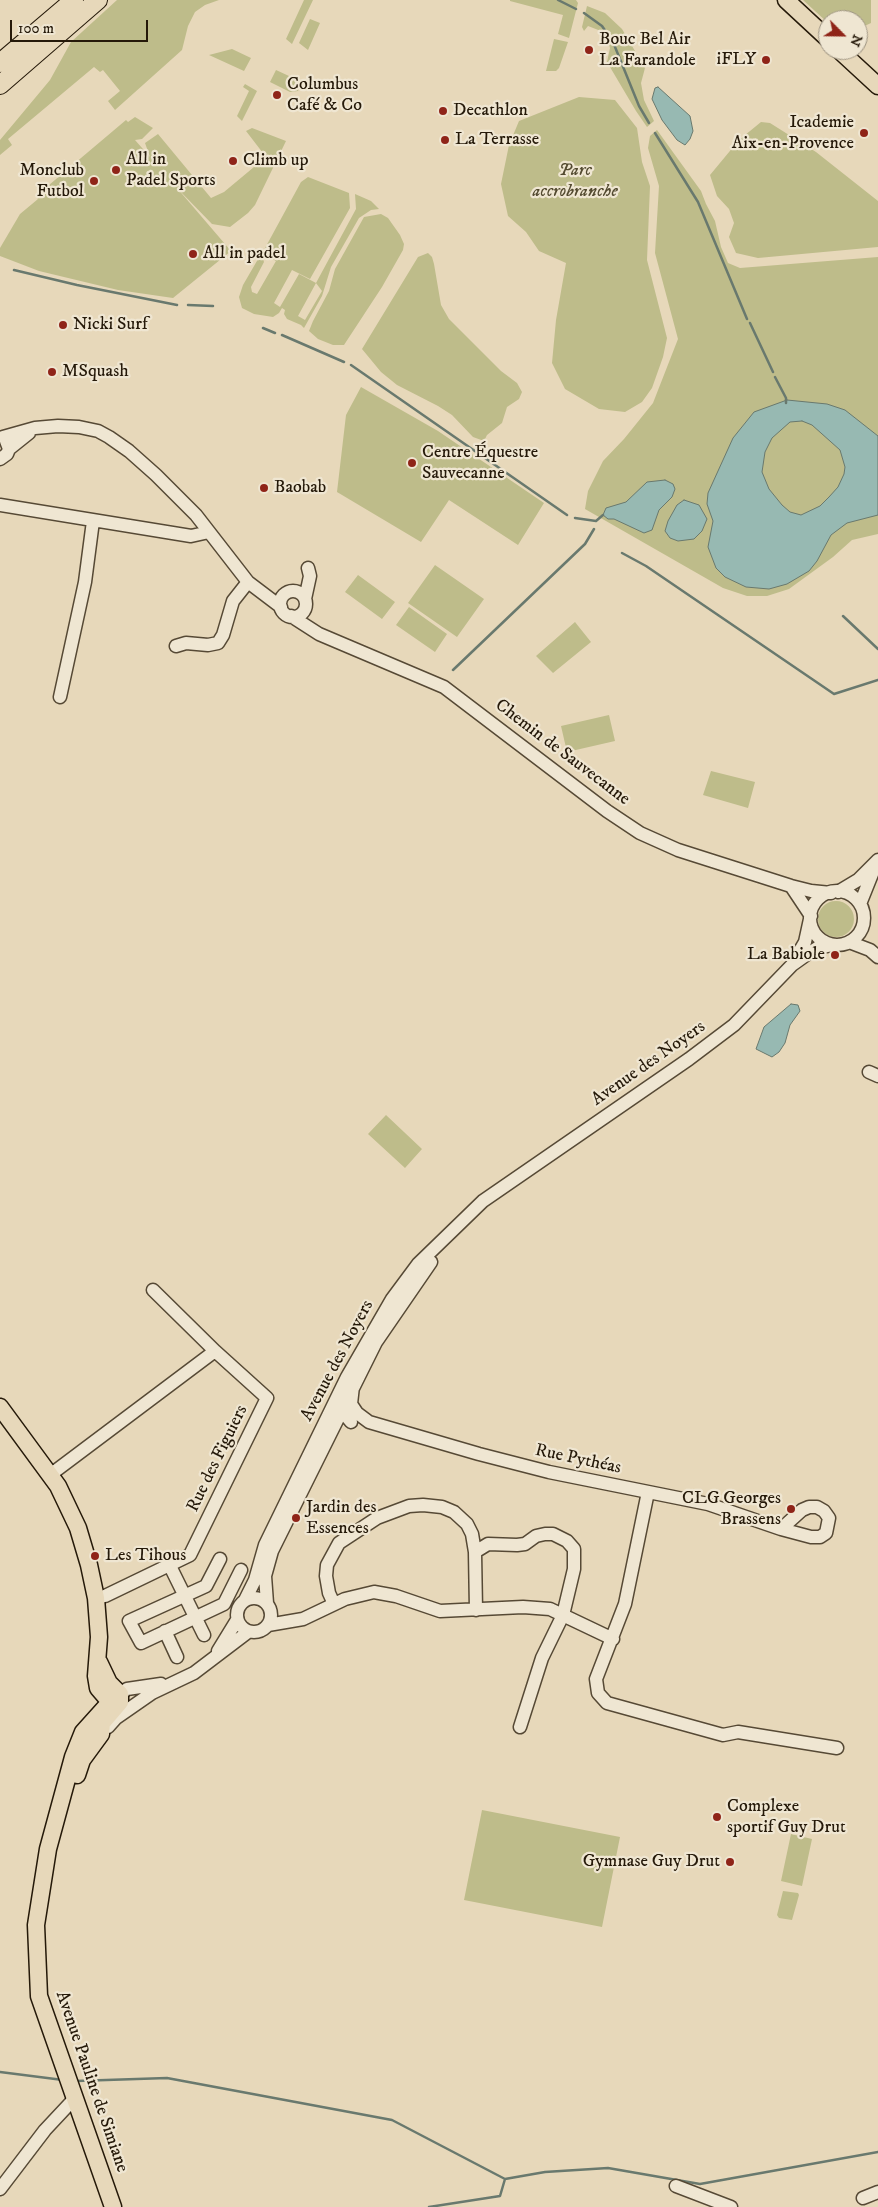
<!DOCTYPE html>
<meta charset="utf-8">
<style>
body{margin:0}
#map{position:relative;width:878px;height:2207px;overflow:hidden;background:#e7d8ba;font-family:"IM FELL DW Pica",serif}
canvas{display:block}
.north{position:absolute;left:818px;top:10px;width:50px;height:50px;box-sizing:border-box;background:#efe6d2;border:1px solid #9e9482;border-radius:50%;rotate:113deg;font-size:14px;font-weight:700;line-height:20px;text-align:center;color:#251909}
.north::after{content:'';display:block;margin:auto;width:18px;height:22px;background:#8f2418;clip-path:polygon(50% 0,100% 100%,50% 72%,0 100%)}
.scale{position:absolute;left:10px;top:20px;width:138px;height:22px;box-sizing:border-box;border:2px solid #251909;border-top:0;padding-left:6px;font-size:15px;line-height:18px;white-space:nowrap;color:#251909;-webkit-text-stroke:4px #efe6d2;paint-order:stroke}
</style>
<div id="map">
<canvas width="878" height="2207"></canvas>
<div class="north">N</div>
<div class="scale">100 m</div>
</div>
<script>
const c = document.querySelector('canvas').getContext('2d');
c.lineJoin = 'round';
function fillPath(path, color) {
  c.fillStyle = color;
  c.fill(path, 'evenodd');
}
function shape(rows) {
  const path = new Path2D();
  for (const r of rows) {
    if (r.length === 3) {
      path.moveTo(r[0] + r[2], r[1]);
      path.arc(r[0], r[1], r[2], 0, 2 * Math.PI);
      continue;
    }
    path.moveTo(r[0], r[1]);
    for (let i = 2; i < r.length; i += 2) path.lineTo(r[i], r[i + 1]);
  }
  return path;
}
function stroke(path, color, width, dash) {
  c.strokeStyle = color;
  c.lineWidth = width;
  c.lineCap = dash ? 'butt' : 'round';
  c.setLineDash(dash || []);
  c.stroke(path);
}
function write(font, color, halo, rows, align = 'center') {
  c.font = font + ' "IM FELL DW Pica",serif';
  c.lineWidth = 4.5;
  c.setLineDash([]);
  c.textBaseline = 'middle';
  c.strokeStyle = halo;
  c.fillStyle = color;
  for (const [text, x, y, turn = 0] of rows) {
    c.save();
    c.translate(x, y);
    c.rotate((+turn || 0) * Math.PI / 180);
    c.textAlign = isNaN(turn) ? turn : align;
    if (halo) c.strokeText(text, 0, 0);
    c.fillText(text, 0, 0);
    c.restore();
  }
}
fillPath(shape([
 [117,0,219,0,205,5,195,12,188,26,182,50,115,110,108,101,120,91,103,70,100,72,94,67,8,139,12,145,0,155,0,140,50,80,71,42],
 [304,0,313,0,292,44,286,39],
 [510,0,576,0,578,3,569,38,558,34,563,15,510,1],
 [803,0,871,0,871,23,858,29,858,20,828,20,828,23],
 [587,6,605,13,622,29,645,68,641,83,644,100,654,121,647,127,636,111,607,62,610,48,606,33,588,26,584,31,582,27],
 [310,19,320,23,308,50,299,43],
 [554,39,568,42,559,68,556,71,546,71],
 [232,49,251,58,244,71,209,55],
 [276,70,302,82,298,91,290,92,270,82],
 [245,84,257,91,242,121,237,116,249,91,243,87],
 [579,97,615,100,637,128,642,162,650,186,647,260,667,338,663,357,652,388,642,402,625,412,599,409,565,389,552,363,556,320,566,263,539,251,526,232,508,216,501,184,509,145,519,121],
 [135,117,153,128,142,139,135,140,150,157,145,143,158,134,211,198,224,192,266,157,246,131,252,128,286,141,255,205,248,213,230,227,212,224,177,188,231,251,173,298,118,290,39,271,0,256,0,248,20,214,38,199,36,196,126,120,128,122],
 [761,122,770,123,816,152,878,201,878,247,758,258,736,253,729,237,734,223,729,209,717,196,710,175,739,140],
 [657,130,701,191,706,204,715,221,721,247,728,263,740,268,878,257,878,534,852,540,833,557,789,589,767,596,747,596,723,588,585,509,588,491,603,461,624,439,653,403,678,339,655,253,659,186,648,148,650,136],
 [308,177,349,193,350,208,310,279,292,270,274,303,280,307,299,274,316,283,356,209,355,194,371,201,379,209,371,210,359,218,331,267,322,296,304,328,301,325,287,319,284,314,285,310,282,308,279,313,273,317,254,314,242,308,239,297,243,285,261,254,264,262,251,287,252,292,257,294,276,261,267,256,264,250,301,182],
 [316,283,322,291,305,320,298,316],
 [381,214,388,218,400,235,404,244,403,250,382,287,344,345,333,345,318,339,309,331,313,321,329,291,335,269,364,217],
 [428,253,432,257,434,264,441,305,449,319,501,371,517,383,522,392,519,399,507,407,502,423,487,435,484,441,473,437,452,415,438,406,397,385,381,372,362,349,418,257],
 [361,387,438,431,544,503,518,545,449,500,421,542,337,492,346,415],
 [435,565,484,599,457,637,408,603],
 [358,575,395,602,382,619,345,592],
 [409,607,447,634,435,652,396,625],
 [575,622,591,642,553,673,536,656],
 [609,715,615,741,567,752,561,726],
 [711,771,755,782,748,808,703,795],
 [836,919,18],
 [386,1115,422,1149,405,1168,368,1134],
 [482,1810,620,1837,602,1927,464,1900],
 [791,1834,812,1839,802,1886,781,1881],
 [783,1891,798,1893,799,1895,792,1920,779,1918,777,1915]
]), '#bebc8a');
const water = shape([
 [658,87,690,116,693,131,690,139,685,145,677,140,662,120,652,99,655,88,658,87],
 [787,400,827,404,845,410,878,436,878,515,847,523,831,535,817,561,809,571,787,584,769,589,746,587,725,577,716,568,708,547,713,521,707,504,708,493,733,438,754,412,787,400],
 [802,421,812,425,840,450,845,467,844,474,838,487,829,497,820,506,801,515,790,512,782,505,769,489,762,472,765,452,772,438,790,422,802,421],
 [665,480,673,484,675,489,672,497,659,510,652,530,644,533,614,519,608,519,603,515,606,508,626,502,647,482,665,480],
 [684,500,699,505,707,519,702,531,694,539,678,541,670,538,665,531,668,521,677,505,684,500],
 [791,1004,798,1005,800,1011,790,1025,785,1043,779,1052,772,1057,756,1049,764,1027,791,1004]
]);
fillPath(water, '#97b9b2');
stroke(water, '#69796e', 1);
stroke(shape([
 [558,0,576,9],
 [584,13,602,26,613,42,639,106,649,123],
 [655,133,698,202,747,319],
 [14,270,77,285,177,305],
 [188,305,213,306],
 [750,323,773,372],
 [263,328,275,333],
 [282,335,344,362],
 [351,365,567,515],
 [775,377,786,398,786,403],
 [575,518,596,521,603,515],
 [622,553,646,566,834,694,878,680],
 [843,616,878,649],
 [453,670,585,544,594,529],
 [0,2072,63,2080],
 [76,2081,167,2078,392,2120,505,2179,545,2172,608,2168,700,2184,878,2152],
 [429,2207,500,2196,505,2179]
]), '#69796e', 2.5);
const minor = shape([
 [3,437,35,428,58,426,79,427,98,431,109,437,129,451,156,475,196,515,248,582,281,607],
 [9,449,29,433],
 [0,459,7,454,9,449,6,441],
 [0,505,191,536,209,532],
 [293,604,13],
 [305,599,310,576,308,568],
 [291,616,319,634,444,687,607,811,640,833,678,850,791,886,811,891,831,893],
 [176,646,186,643,208,645,218,643,223,635,233,601,248,582],
 [60,697,85,582,93,521],
 [791,886,811,916],
 [837,918,27],
 [838,892,858,880,878,860],
 [860,904,874,869],
 [849,942,870,950,878,957],
 [794,961,805,942,810,919],
 [869,1072,878,1076],
 [153,1290,215,1351],
 [353,1386,351,1404,357,1413,369,1422,479,1454,549,1472,708,1504,781,1529,811,1537,820,1537,826,1533,829,1518,824,1511,817,1507,809,1507,802,1510,781,1529],
 [340,1403,341,1410,351,1422],
 [50,1475,215,1351,267,1398,190,1555,105,1596,96,1598],
 [648,1492,625,1604,596,1679,598,1693,607,1703,723,1735,738,1732,837,1748],
 [475,1552,488,1544,517,1545,525,1544,536,1536,545,1534,553,1534,567,1541,574,1549,574,1569,563,1615,542,1658,520,1727],
 [220,1559,206,1586,129,1621,141,1643,224,1604,241,1570],
 [170,1566,204,1635],
 [254,1615,17],
 [245,1600,255,1580,265,1545,347,1377,392,1299,418,1264,483,1201,689,1059,734,1025,792,965,806,955,817,948,832,945],
 [267,1603,265,1576,272,1551,376,1342,431,1262],
 [334,1604,329,1593,326,1576,327,1565,339,1543,377,1518,409,1506,423,1505,442,1507,454,1512,467,1524,472,1534,475,1552,476,1610],
 [268,1625,303,1619,345,1599,374,1592,396,1596,440,1611,523,1607,550,1609,613,1639],
 [165,1631,177,1657],
 [218,1651,237,1620],
 [113,1700,127,1689,161,1684],
 [108,1727,116,1718,152,1693,194,1673,248,1632],
 [676,2186,731,2207],
 [0,2189,45,2130,74,2099],
 [863,2198,878,2192]
]);
const major = shape([
 [786,0,828,39],
 [839,50,878,86],
 [0,1407,58,1486,78,1528,89,1565,96,1598,99,1637,96,1676,98,1688,110,1702,83,1732,73,1757,48,1849,36,1925,39,1996,113,2207],
 [77,1775,82,1760,101,1734,102,1723,120,1702,120,1694,109,1683,99,1662]
]);
const highway = shape([
 [0,63,74,0],
 [0,85,98,0]
]);
stroke(minor, '#564935', 15);
stroke(major, '#251909', 19);
stroke(highway, '#251909', 20);
stroke(minor, '#efe6d2', 12);
stroke(major, '#e7d8ba', 16);
stroke(highway, '#e7d8ba', 18);
for (const [x, y, r, color] of [
 [589,50,5,"#8f2418"],
 [766,60,5,"#8f2418"],
 [277,95,5,"#8f2418"],
 [443,111,5,"#8f2418"],
 [864,133,5,"#8f2418"],
 [445,140,5,"#8f2418"],
 [233,161,5,"#8f2418"],
 [116,170,5,"#8f2418"],
 [94,181,5,"#8f2418"],
 [193,254,5,"#8f2418"],
 [63,325,5,"#8f2418"],
 [52,372,5,"#8f2418"],
 [412,463,5,"#8f2418"],
 [264,488,5,"#8f2418"],
 [835,955,5,"#8f2418"],
 [791,1509,5,"#8f2418"],
 [296,1518,5,"#8f2418"],
 [95,1556,5,"#8f2418"],
 [717,1817,5,"#8f2418"],
 [730,1862,5,"#8f2418"]
]) {
  const dot = new Path2D();
  dot.arc(x, y, r, 0, 2 * Math.PI);
  c.fillStyle = color;
  c.fill(dot);
  stroke(dot, '#efe6d2', 2);
}
write('18px', '#251909', '#efe6d2', [
 ["Bouc Bel Air",599,40],
 ["La Farandole",599,61],
 ["iFLY",756,60,"right"],
 ["Columbus",287,85],
 ["Café & Co",287,106],
 ["Decathlon",453,111],
 ["Icademie",854,123,"right"],
 ["Aix-en-Provence",854,144,"right"],
 ["La Terrasse",455,140],
 ["All in",126,160],
 ["Padel Sports",126,181],
 ["Climb up",243,161],
 ["Monclub",84,171,"right"],
 ["Futbol",84,192,"right"],
 ["All in padel",203,254],
 ["Nicki Surf",73,325],
 ["MSquash",62,372],
 ["Centre Équestre",422,453],
 ["Sauvecanne",422,474],
 ["Baobab",274,488],
 ["La Babiole",825,955,"right"],
 ["CLG Georges",781,1499,"right"],
 ["Brassens",781,1520,"right"],
 ["Jardin des",306,1508],
 ["Essences",306,1529],
 ["Les Tihous",105,1556],
 ["Complexe",727,1807],
 ["sportif Guy Drut",727,1828],
 ["Gymnase Guy Drut",720,1862,"right"]
], 'left');
write('italic 18px', '#534a30', '#efe6d2', [
 ["Parc",575,171],
 ["accrobranche",575,192]
]);
write('18px', '#251909', '#efe6d2', [
 ["Chemin de Sauvecanne",562,753,37],
 ["Avenue des Noyers",649,1064,-35],
 ["Avenue des Noyers",338,1361,-62],
 ["Rue des Figuiers",218,1459,-64],
 ["Rue Pythéas",578,1460,12],
 ["Avenue Pauline de Simiane",91,2082,71]
]);
</script>
